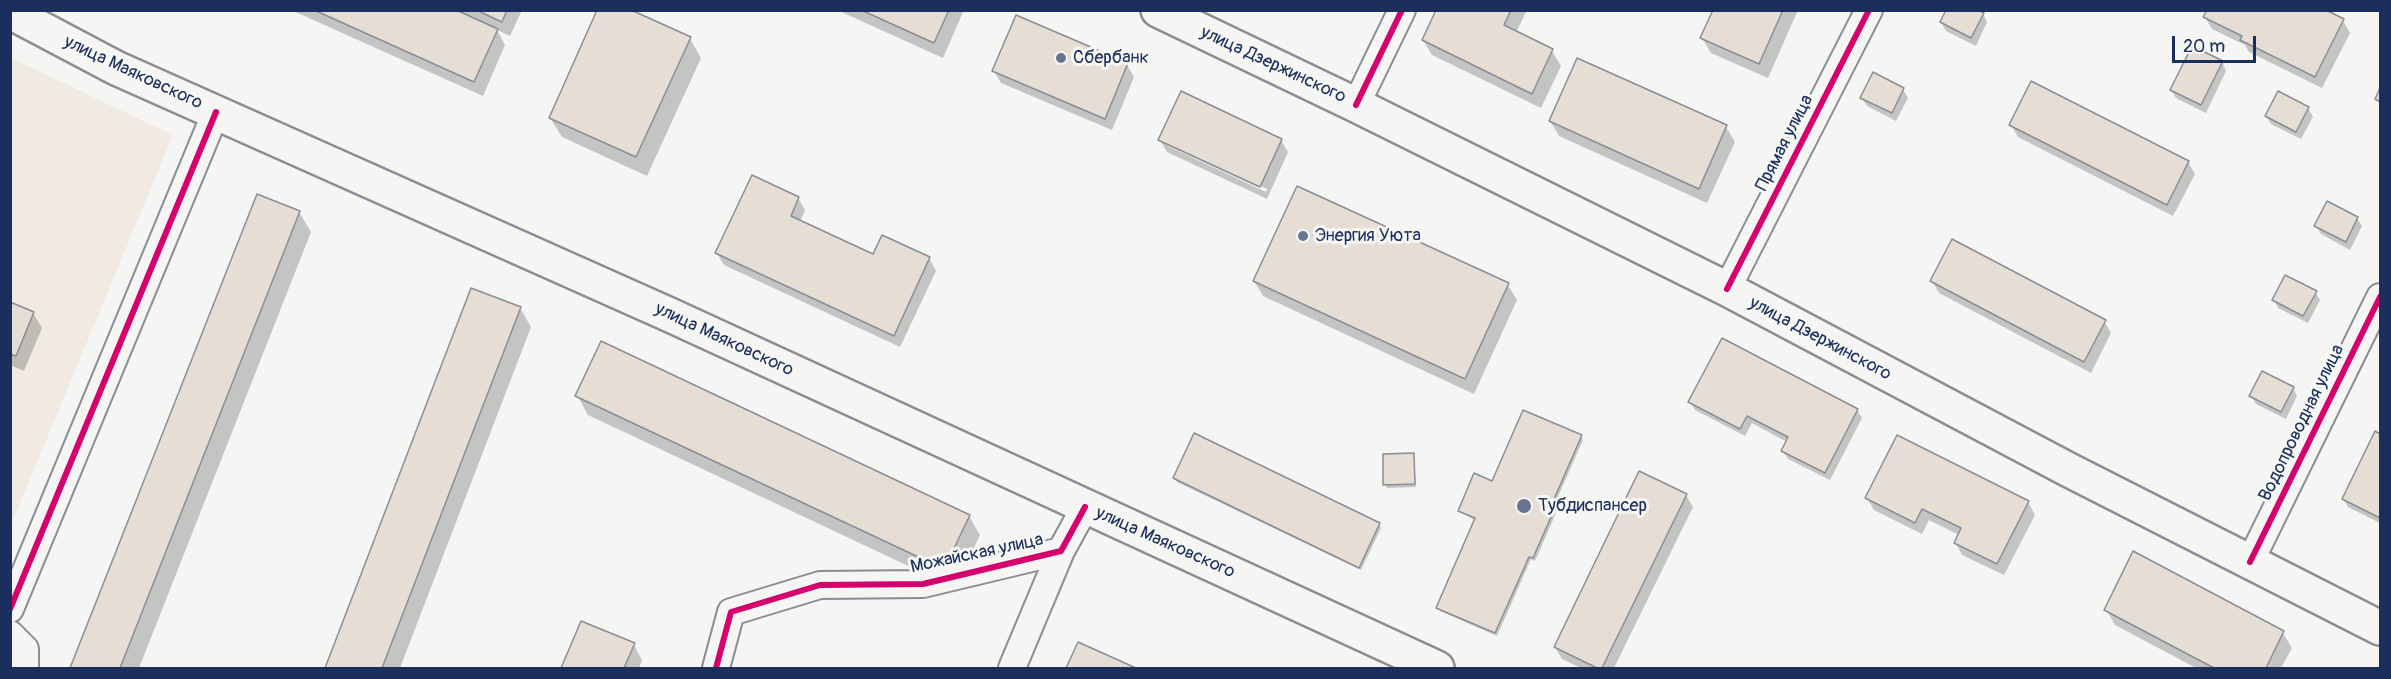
<!DOCTYPE html>
<meta charset="utf-8">
<style>
body{margin:0}
#map{position:relative;width:2391px;height:679px;overflow:hidden;background:#f5f5f3;font-family:Pangolin,sans-serif}
canvas{display:block}
.frame{position:absolute;inset:0;border:12px solid #1b2f5e;pointer-events:none}
.scale{position:absolute;left:2172px;top:36px;width:84px;height:27px;box-sizing:border-box;border:3px solid #1b2f5e;border-top:0;padding-left:8px;font-size:18px;line-height:21px;white-space:nowrap;color:#1b2f5e;-webkit-text-stroke:4px #f6f6f2;paint-order:stroke}
</style>
<div id="map">
<canvas width="2391" height="679"></canvas>
<div class="frame"></div>
<div class="scale">20 m</div>
</div>
<script>
const c = document.querySelector('canvas').getContext('2d');
c.lineJoin = 'round';
function fillPath(path, color) {
  c.fillStyle = color;
  c.fill(path, 'evenodd');
}
function shape(rows) {
  const path = new Path2D();
  for (const r of rows) {
    path.moveTo(r[0], r[1]);
    for (let i = 2; i < r.length; i += 2) path.lineTo(r[i], r[i + 1]);
  }
  return path;
}
function stroke(path, color, width, dash) {
  c.strokeStyle = color;
  c.lineWidth = width;
  c.lineCap = dash ? 'butt' : 'round';
  c.setLineDash(dash || []);
  c.stroke(path);
}
function write(font, color, halo, rows, align = 'center') {
  c.font = font + ' Pangolin,sans-serif';
  c.lineWidth = 6;
  c.setLineDash([]);
  c.textBaseline = 'middle';
  c.strokeStyle = halo;
  c.fillStyle = color;
  for (const [text, x, y, turn = 0] of rows) {
    c.save();
    c.translate(x, y);
    c.rotate((+turn || 0) * Math.PI / 180);
    c.textAlign = isNaN(turn) ? turn : align;
    if (halo) c.strokeText(text, 0, 0);
    c.fillText(text, 0, 0);
    c.restore();
  }
}
fillPath(shape([
 [11,58,173,135,11,525]
]), '#f1eae2');
fillPath(shape([
 [291,10,453,10,463,15,460,10,522,10,510,36,497,30,505,45,483,96],
 [837,10,964,10,943,58],
 [1438,10,1527,10,1516,33,1552,51,1561,66,1541,108,1432,55,1423,40],
 [1714,10,1798,10,1768,78,1711,53,1702,38],
 [1983,14,1987,22,1976,46,1946,31,1941,22],
 [2205,17,2343,21,2350,33,2322,88,2249,52,2245,45,2212,29],
 [690,39,701,58,647,176,562,137,550,118],
 [2222,62,2226,71,2206,113,2176,98,2171,90],
 [1127,65,1134,77,1112,130,1001,83,994,71],
 [1903,89,1908,98,1896,121,1867,106,1862,98],
 [2308,108,2313,117,2301,139,2271,124,2266,116],
 [1550,121,1726,127,1735,142,1707,203,1559,136],
 [2011,125,2188,162,2195,174,2173,216,2018,137],
 [1160,140,1281,140,1288,152,1267,199,1167,152],
 [1168,143,1267,189,1266,192,1168,146],
 [257,196,299,212,311,232,139,668,72,668],
 [798,198,805,210,800,222,873,256,929,258,936,271,900,347,724,265,717,253],
 [2357,218,2362,226,2350,250,2321,234,2316,226],
 [1254,281,1508,285,1517,300,1474,394,1263,296],
 [1932,281,2104,321,2111,333,2091,373,1939,293],
 [472,290,520,308,531,327,400,668,327,668],
 [2315,292,2320,300,2308,323,2278,308,2274,300],
 [10,304,33,313,42,328,24,371,10,365],
 [2293,388,2297,396,2286,419,2256,404,2251,396],
 [577,395,969,516,980,535,955,588,588,415],
 [1690,402,1857,410,1862,418,1830,480,1788,459,1783,451,1787,442,1752,423,1745,436,1695,410],
 [2375,433,2380,435,2380,523,2348,507,2344,499],
 [1581,436,1583,440,1553,508,1556,513,1535,561,1531,559,1497,636,1440,611,1438,608,1476,521,1459,511,1493,483],
 [1413,454,1416,487,1387,488,1385,484],
 [1175,478,1379,524,1381,528,1361,570,1177,482],
 [1686,495,1693,507,1614,668,1581,668,1562,659,1555,647],
 [1867,498,2028,502,2035,515,2004,575,1962,555,1955,542,1959,535,1929,520,1922,534,1874,510],
 [2106,609,2283,633,2292,648,2281,668,2196,668,2115,625],
 [581,623,634,645,642,660,639,668,563,668],
 [1079,644,1133,668,1068,668]
]), '#0003');
const building = shape([
 [314,10,456,10,498,29,474,82,314,10],
 [476,10,507,10,502,22,476,10],
 [597,10,631,10,691,37,636,157,549,118,597,10],
 [861,10,949,10,934,43,861,10],
 [1436,10,1511,10,1504,25,1553,49,1532,94,1422,40,1436,10],
 [1713,10,1783,10,1759,64,1700,38,1713,10],
 [1946,10,1978,10,1984,13,1971,38,1940,22,1946,10],
 [2207,10,2326,10,2344,19,2315,77,2240,40,2242,36,2203,17,2207,10],
 [1016,15,1128,63,1105,119,992,71,1016,15],
 [2192,46,2223,61,2201,105,2170,90,2192,46],
 [1577,58,1727,125,1699,189,1549,121,1577,58],
 [1873,72,1904,88,1892,113,1860,98,1873,72],
 [2031,81,2189,161,2167,205,2009,125,2031,81],
 [2380,88,2380,102,2375,99,2380,88],
 [1181,91,1282,139,1260,187,1158,140,1181,91],
 [2278,91,2309,107,2296,132,2265,116,2278,91],
 [752,175,799,197,791,216,873,254,882,235,930,257,894,336,715,253,752,175],
 [1297,186,1509,283,1465,379,1253,281,1297,186],
 [257,194,300,211,120,668,70,668,257,194],
 [2327,201,2358,217,2346,242,2314,226,2327,201],
 [1952,239,2106,320,2084,362,1930,281,1952,239],
 [2285,275,2317,291,2303,316,2272,300,2285,275],
 [471,288,521,307,382,668,325,668,471,288],
 [10,302,34,312,16,356,10,354,10,302],
 [1722,338,1858,409,1825,473,1781,451,1788,437,1747,416,1740,429,1688,402,1722,338],
 [601,341,970,515,944,569,575,396,601,341],
 [2262,371,2294,387,2281,412,2249,396,2262,371],
 [1523,410,1582,435,1551,506,1555,508,1533,558,1529,557,1495,633,1436,608,1475,518,1458,511,1474,473,1492,481,1523,410],
 [2375,431,2380,434,2380,518,2342,499,2375,431],
 [1194,433,1380,523,1359,568,1173,478,1194,433],
 [1897,435,2029,501,1997,564,1954,543,1961,528,1922,509,1915,523,1865,498,1897,435],
 [1414,453,1415,484,1383,485,1383,454,1414,453],
 [1639,471,1687,494,1602,668,1597,668,1554,647,1639,471],
 [2133,551,2284,631,2266,668,2214,668,2104,610,2133,551],
 [581,621,635,643,624,668,561,668,581,621],
 [1078,642,1136,668,1066,668,1078,642]
]);
fillPath(building, '#e6ded5');
stroke(building, '#898d95', 1.5);
const street = shape([
 [1356,105,1402,10],
 [1727,289,1869,10],
 [2250,562,2380,297],
 [10,609,216,112],
 [10,634,25,649,25,668],
 [716,668,731,612,820,585,923,584,1061,551,1085,507],
 [1012,668,1061,551]
]);
const secondary = shape([
 [1158,10,1356,105,1727,289,2069,470,2380,628],
 [10,12,116,68,670,315,1437,668]
]);
stroke(street, '#898d95', 30);
stroke(secondary, '#898d95', 38);
stroke(street, '#f5f5f3', 26);
stroke(secondary, '#f5f5f3', 33);
stroke(shape([
 [1356,105,1402,10],
 [1727,289,1869,10],
 [2250,562,2380,297],
 [10,609,216,112],
 [716,668,731,612,820,585,923,584,1061,551,1085,507]
]), '#d6006c', 6);
for (const [x, y, r, color] of [
 [1061,58,6,"#677492"],
 [1303,236,6,"#677492"],
 [1524,506,8,"#677492"]
]) {
  const dot = new Path2D();
  dot.arc(x, y, r, 0, 2 * Math.PI);
  c.fillStyle = color;
  c.fill(dot);
  stroke(dot, '#f6f6f2', 2);
}
write('18px', '#1b2f5e', '#f6f6f2', [
 ["Сбербанк",1073,58],
 ["Энергия Уюта",1315,236],
 ["Тубдиспансер",1538,506]
], 'left');
write('18px', '#1b2f5e', '#f6f6f2', [
 ["улица Дзержинского",1273,65,25],
 ["улица Маяковского",133,73,25],
 ["Прямая улица",1785,143,-63],
 ["улица Дзержинского",1820,339,28],
 ["улица Маяковского",724,340,25],
 ["Водопроводная улица",2302,423,-64],
 ["улица Маяковского",1165,543,24],
 ["Можайская улица",977,554,-12]
]);
</script>
